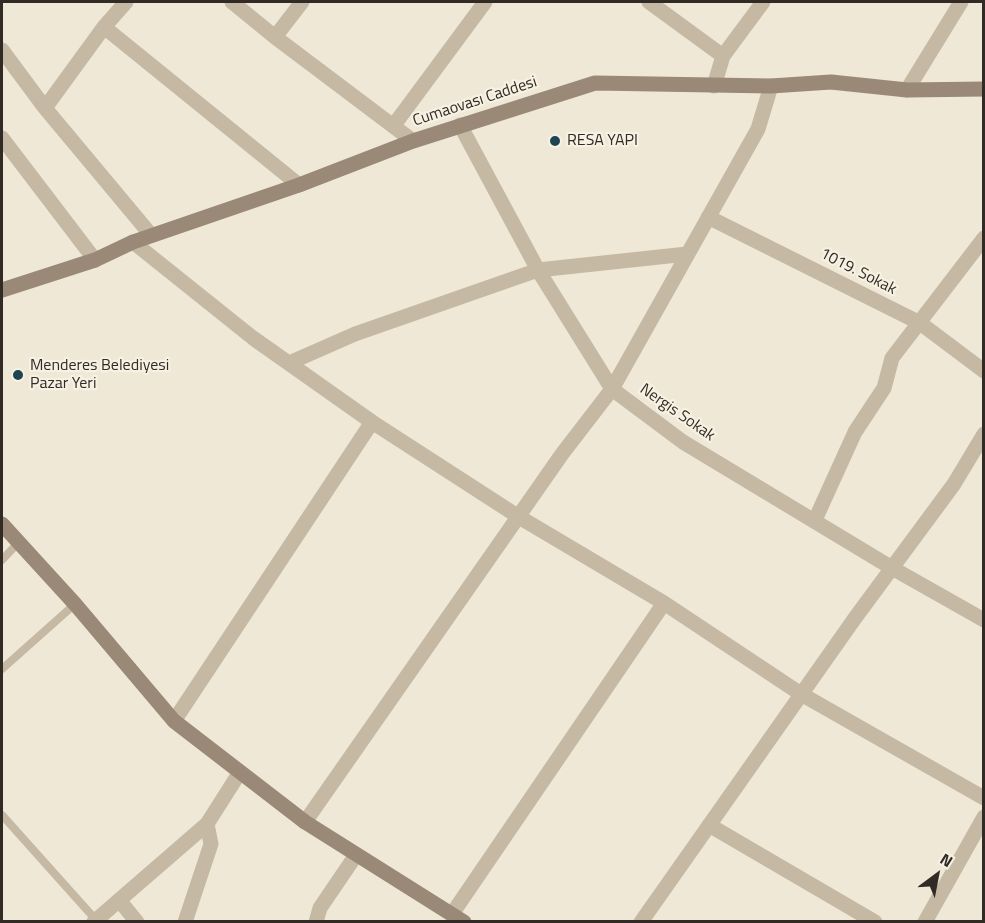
<!DOCTYPE html>
<meta charset="utf-8">
<style>
body{margin:0}
#map{position:relative;width:985px;height:923px;overflow:hidden;background:#efe8d7;font-family:"Titillium Web",sans-serif}
canvas{display:block}
.frame{position:absolute;inset:0;border:3px solid #322b25;pointer-events:none}
.north{position:absolute;left:907px;top:845px;width:60px;height:60px;-webkit-text-stroke:4px #f7f1e3;paint-order:stroke;rotate:32deg;font-size:16px;font-weight:700;line-height:24px;text-align:center;color:#322b25}
.north::after{content:'';display:block;margin:auto;width:21px;height:27px;background:#322b25;clip-path:polygon(50% 0,100% 100%,50% 72%,0 100%)}
</style>
<div id="map">
<canvas width="985" height="923"></canvas>
<div class="frame"></div>
<div class="north">N</div>
</div>
<script>
const c = document.querySelector('canvas').getContext('2d');
c.lineJoin = 'round';
function shape(rows) {
  const path = new Path2D();
  for (const r of rows) {
    path.moveTo(r[0], r[1]);
    for (let i = 2; i < r.length; i += 2) path.lineTo(r[i], r[i + 1]);
  }
  return path;
}
function stroke(path, color, width, dash) {
  c.strokeStyle = color;
  c.lineWidth = width;
  c.lineCap = dash ? 'butt' : 'round';
  c.setLineDash(dash || []);
  c.stroke(path);
}
function write(font, color, halo, rows, align = 'center') {
  c.font = font + ' "Titillium Web",sans-serif';
  c.lineWidth = 4.5;
  c.setLineDash([]);
  c.textBaseline = 'middle';
  c.strokeStyle = halo;
  c.fillStyle = color;
  for (const [text, x, y, turn = 0] of rows) {
    c.save();
    c.translate(x, y);
    c.rotate((+turn || 0) * Math.PI / 180);
    c.textAlign = isNaN(turn) ? turn : align;
    if (halo) c.strokeText(text, 0, 0);
    c.fillText(text, 0, 0);
    c.restore();
  }
}
stroke(shape([
 [2,560,18,543],
 [2,669,75,604],
 [2,815,96,920]
]), '#c6b9a4', 8);
stroke(shape([
 [232,2,275,37,413,141],
 [649,2,723,56],
 [104,27,299,185],
 [275,37,302,2],
 [2,50,45,108,151,235],
 [714,86,723,56,763,2],
 [907,90,961,2],
 [45,108,104,27,126,2],
 [394,125,485,2],
 [460,125,538,270,612,389,683,442,892,568,984,620],
 [2,138,95,260],
 [708,217,920,323,984,371],
 [133,242,253,338,372,422,519,517,664,603,801,694,984,798],
 [289,363,355,334,538,270,687,254],
 [815,520,855,432,884,388,892,358,984,238],
 [174,721,372,422],
 [305,822,562,454,612,389,758,129,771,86],
 [709,825,875,922],
 [119,900,137,922],
 [452,914,664,603],
 [94,922,207,824,240,772],
 [185,922,211,844,207,824],
 [316,922,320,908,356,855],
 [641,922,855,618,954,484,984,434],
 [925,922,984,817]
]), '#c6b9a4', 15);
stroke(shape([
 [2,290,95,260,133,242,299,185,413,141,595,83,771,86,831,82,907,90,984,89],
 [2,524,75,604,174,721,305,822,464,922]
]), '#998976', 15);
for (const [x, y, r, color] of [
 [555,141,6,"#1e4450"],
 [18,375,6,"#1e4450"]
]) {
  const dot = new Path2D();
  dot.arc(x, y, r, 0, 2 * Math.PI);
  c.fillStyle = color;
  c.fill(dot);
  stroke(dot, '#f7f1e3', 2);
}
write('16px', '#322b25', '#f7f1e3', [
 ["Cumaovası Caddesi",475,102,-18],
 ["1019. Sokak",858,272,27],
 ["Nergis Sokak",677,413,35]
]);
write('16px', '#322b25', '#f7f1e3', [
 ["RESA YAPI",567,141],
 ["Menderes Belediyesi",30,366],
 ["Pazar Yeri",30,384]
], 'left');
</script>
